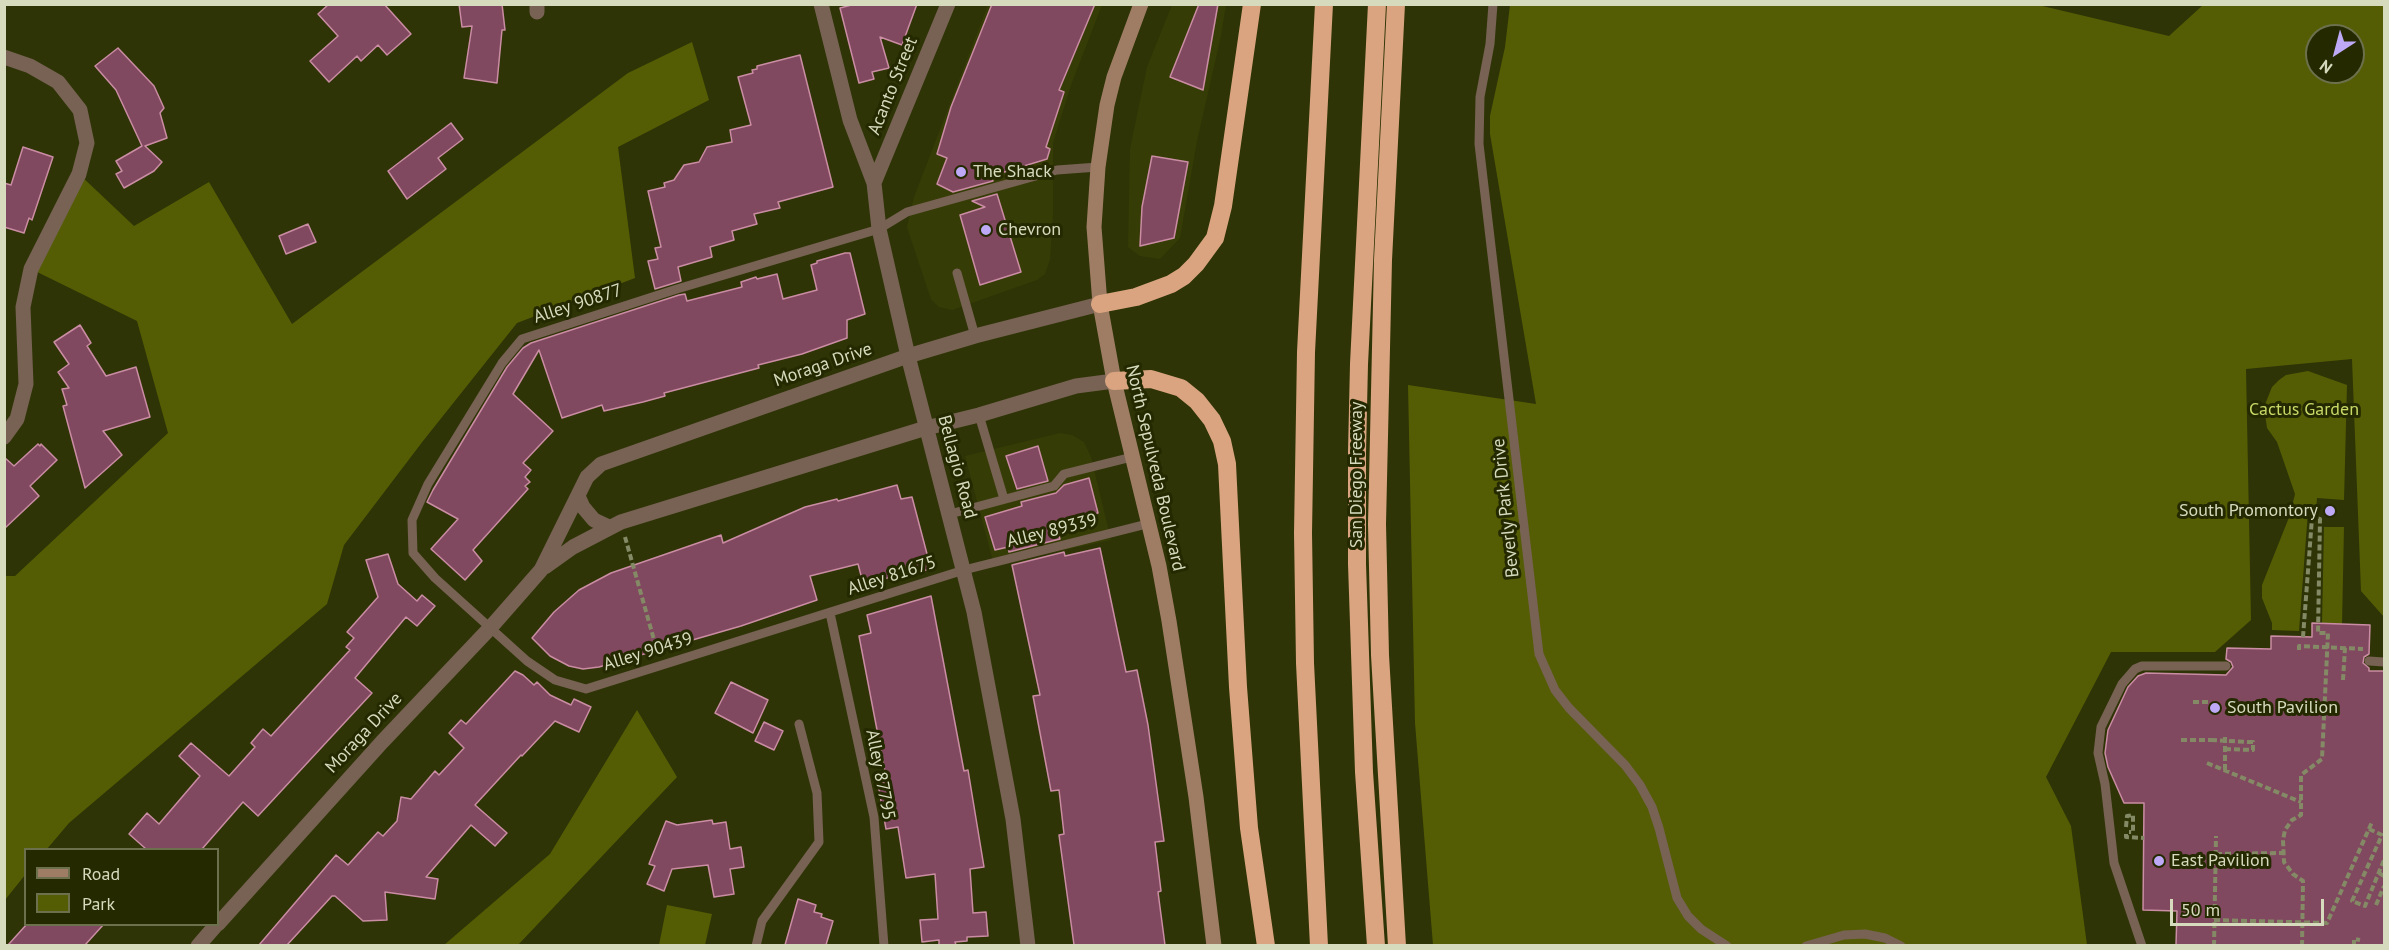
<!DOCTYPE html>
<style>
body{margin:0}
#map{position:relative;width:2389px;height:950px;overflow:hidden;background:#2e3406;font-family:"PT Sans",sans-serif}
canvas{display:block}
.frame{position:absolute;inset:0;border:6px solid #d6dbbe;pointer-events:none}
.legend{position:absolute;left:24px;top:848px;width:195px;height:78px;box-sizing:border-box;background:#252900;border:2px solid #6c704c;margin:0;padding:8px 10px;list-style:none;font-size:18px;color:#d6dbbe}
.legend li{display:flex;align-items:center;gap:12px;height:30px}
.legend b{width:30px;border:2px solid #6c704c}
.north{position:absolute;left:2305px;top:24px;width:60px;height:60px;box-sizing:border-box;background:#252900;border:2px solid #6c704c;border-radius:50%;rotate:216deg;font-size:16px;font-weight:700;line-height:24px;text-align:center;color:#d6dbbe}
.north::after{content:'';display:block;margin:auto;width:21px;height:27px;background:#bda9f5;clip-path:polygon(50% 0,100% 100%,50% 72%,0 100%)}
.scale{position:absolute;left:2170px;top:899px;width:154px;height:27px;box-sizing:border-box;border:3px solid #d6dbbe;border-top:0;padding-left:8px;font-size:18px;line-height:21px;white-space:nowrap;color:#d6dbbe;-webkit-text-stroke:4px #252900;paint-order:stroke}
</style>
<div id="map">
<canvas width="2389" height="950"></canvas>
<div class="frame"></div>
<ul class="legend">
<li><b style="height:8px;background:#9f7d65"></b>Road</li>
<li><b style="height:16px;background:#545d04"></b>Park</li>
</ul>
<div class="north">N</div>
<div class="scale">50 m</div>
</div>
<script>
const c = document.querySelector('canvas').getContext('2d');
c.lineJoin = 'round';
function fillPath(path, color) {
  c.fillStyle = color;
  c.fill(path, 'evenodd');
}
function shape(rows) {
  const path = new Path2D();
  for (const r of rows) {
    path.moveTo(r[0], r[1]);
    for (let i = 2; i < r.length; i += 2) path.lineTo(r[i], r[i + 1]);
  }
  return path;
}
function stroke(path, color, width, dash) {
  c.strokeStyle = color;
  c.lineWidth = width;
  c.lineCap = dash ? 'butt' : 'round';
  c.setLineDash(dash || []);
  c.stroke(path);
}
function write(font, color, halo, rows, align = 'center') {
  c.font = font + ' "PT Sans",sans-serif';
  c.lineWidth = 6;
  c.setLineDash([]);
  c.textBaseline = 'middle';
  c.strokeStyle = halo;
  c.fillStyle = color;
  for (const [text, x, y, turn = 0] of rows) {
    c.save();
    c.translate(x, y);
    c.rotate((+turn || 0) * Math.PI / 180);
    c.textAlign = isNaN(turn) ? turn : align;
    if (halo) c.strokeText(text, 0, 0);
    c.fillText(text, 0, 0);
    c.restore();
  }
}
fillPath(shape([
 [988,5,1102,5,1071,85,1053,143,1053,215,1050,259,1045,274,1037,280,952,310,939,307,931,299,907,227,914,197],
 [1172,5,1226,5,1221,36,1197,141,1180,238,1160,259,1140,256,1128,247,1130,149,1147,67],
 [1060,433,1072,435,1084,442,1091,457,1111,540,994,565,965,456]
]), '#363c06');
fillPath(shape([
 [2034,4,2169,36,2203,5,2384,5,2384,617,2361,591,2352,359,2246,369,2251,620,2215,652,2111,652,2046,777,2071,826,2087,945,1433,945,1415,723,1408,385,1536,404,1490,134,1490,116,1505,47,1510,5],
 [2317,36,2353,36,2353,72,2317,72],
 [692,42,709,100,618,147,635,278,517,323,423,441,344,545,327,604,69,823,47,849,26,850,25,875,5,900,5,576,15,576,168,433,137,321,31,269,79,174,134,226,209,182,292,324,628,73],
 [2308,371,2347,385,2344,500,2317,498,2316,510,2308,511,2299,631,2272,630,2272,623,2262,598,2262,585,2290,515,2295,494,2277,442,2267,428,2264,407,2272,387,2279,380,2286,375],
 [2324,527,2344,527,2342,625,2322,624],
 [637,710,677,777,518,945,444,945,550,854],
 [667,905,712,914,705,945,659,945]
]), '#545d04');
const building = shape([
 [329,4,384,4,411,34,387,55,378,45,361,61,357,56,329,82,310,61,338,36,318,14,329,4],
 [459,4,502,4,505,30,502,30,497,83,464,78,472,26,462,27,459,4],
 [855,4,917,4,902,45,880,37,889,68,872,72,874,79,859,83,840,8,855,4],
 [992,4,1095,4,1059,90,1064,92,1046,147,1050,149,1047,159,991,176,993,181,953,192,937,184,947,158,937,154,951,107,992,4],
 [1199,4,1218,4,1203,90,1170,77,1199,4],
 [118,48,154,86,164,108,160,113,167,138,145,146,162,162,154,171,124,188,116,174,122,171,116,161,142,146,116,90,95,66,118,48],
 [800,55,833,187,778,202,780,208,754,214,757,224,732,231,734,240,710,247,712,257,678,267,681,281,655,289,648,261,658,259,655,248,661,247,648,191,665,187,664,183,674,180,684,165,699,162,707,147,732,142,730,130,751,125,738,77,753,73,752,70,757,69,757,66,800,55],
 [451,123,463,139,438,158,446,169,407,199,388,171,451,123],
 [23,147,53,157,32,220,29,218,24,233,4,227,4,183,11,185,23,147],
 [1152,156,1188,162,1174,238,1140,246,1142,207,1152,156],
 [997,194,1021,272,980,285,960,215,985,207,972,201,997,194],
 [308,224,316,242,286,254,279,236,308,224],
 [845,253,850,253,865,314,847,320,847,338,802,354,758,365,759,368,664,393,665,396,643,402,604,411,602,405,562,418,539,350,513,394,553,431,523,463,531,470,525,477,530,482,525,486,528,489,473,550,482,561,465,580,431,549,458,519,427,502,433,490,507,367,523,348,531,343,679,295,685,294,687,301,742,287,741,282,756,277,757,279,777,274,783,299,817,290,811,265,817,263,817,261,845,253],
 [80,325,91,343,87,346,106,376,136,367,150,417,103,431,122,455,85,488,63,406,67,405,62,389,69,388,58,372,69,364,54,342,80,325],
 [38,444,40,446,41,444,57,460,30,486,39,496,4,529,4,457,14,466,38,444],
 [1038,446,1048,481,1017,489,1006,456,1038,446],
 [1089,478,1098,513,1055,523,1060,539,1009,552,1008,547,995,550,985,517,1022,506,1021,502,1056,493,1064,485,1089,478],
 [897,485,901,499,912,497,931,569,863,583,858,564,810,576,817,600,741,626,599,667,583,669,569,666,550,656,532,638,554,612,579,590,611,573,721,535,723,543,805,507,837,499,838,501,897,485],
 [1100,548,1126,672,1137,670,1148,725,1164,841,1155,842,1161,891,1158,892,1165,945,1074,945,1059,835,1064,834,1059,790,1051,791,1033,696,1040,695,1012,565,1064,552,1065,556,1100,548],
 [388,554,398,584,417,601,422,595,435,606,417,626,406,617,355,678,372,693,258,816,243,802,202,849,146,849,129,834,147,813,159,824,200,776,179,756,191,743,229,776,255,747,251,743,263,729,271,736,350,650,346,647,354,638,347,632,378,597,366,560,388,554],
 [931,596,964,771,968,770,984,867,970,869,973,913,986,912,988,936,967,937,967,941,955,942,956,945,939,945,939,940,922,942,920,920,938,919,935,874,906,878,898,827,886,829,878,784,887,782,859,636,871,633,867,615,931,596],
 [2312,623,2370,625,2369,654,2364,657,2363,663,2369,668,2369,671,2385,671,2385,945,2176,945,2177,911,2143,910,2144,803,2124,803,2108,767,2105,753,2108,730,2128,687,2138,676,2146,673,2226,675,2233,667,2231,662,2226,659,2227,648,2271,649,2271,636,2312,637,2312,623],
 [515,671,523,675,534,685,537,682,550,695,571,705,574,699,591,707,579,732,555,721,522,756,521,755,475,805,507,833,495,846,471,825,426,877,438,879,435,899,385,892,387,920,363,921,335,896,332,896,287,945,259,945,336,855,348,865,378,832,383,836,397,821,401,797,411,799,435,771,439,775,464,748,449,733,461,720,466,724,515,671],
 [731,682,768,700,753,733,715,713,731,682],
 [764,722,783,731,774,750,755,741,764,722],
 [712,820,713,824,726,822,730,849,741,847,744,867,730,869,734,894,714,897,708,865,672,869,664,891,647,884,655,866,649,864,666,821,677,825,712,820],
 [798,899,816,905,814,912,822,914,821,917,833,921,826,945,785,945,798,899],
 [27,924,104,924,85,945,8,945,27,924]
]);
fillPath(building, '#81495f');
stroke(building, '#ca8da3', 1.5);
stroke(shape([
 [625,537,658,654],
 [2299,650,2299,646,2363,649],
 [2343,680,2345,648],
 [2193,702,2210,702],
 [2181,740,2211,740],
 [2225,749,2253,750,2253,742,2247,742],
 [2207,763,2301,802],
 [2225,770,2225,737],
 [2126,827,2127,816,2133,815,2133,832,2129,832],
 [2369,829,2382,835,2352,901,2365,906,2384,860],
 [2126,834,2126,837,2144,838],
 [2216,854,2282,853],
 [2379,873,2384,876],
 [2376,905,2384,886],
 [2214,920,2327,923,2372,822],
 [2214,946,2216,836],
 [2302,946,2303,881,2293,874,2284,862,2283,840,2285,830,2292,820,2301,815,2301,775,2322,759,2328,633,2318,633,2320,519,2312,518,2303,637],
 [2354,946,2354,939,2360,940]
]), '#848a65', 4, [6, 3]);
stroke(shape([
 [1493,4,1490,44,1480,97,1479,144,1539,654,1555,690,1569,708,1625,765,1640,785,1652,807,1659,828,1677,898,1688,916,1701,929,1727,946],
 [1098,167,1057,170,907,212,879,229,677,289,522,339,502,363,428,484,412,520,413,553,435,578,527,661,555,680,586,689,964,570,1147,524],
 [957,273,975,336],
 [979,415,1004,499],
 [950,514,1054,486,1064,474,1132,457],
 [830,613,874,817,884,946],
 [2369,661,2384,662],
 [756,946,762,921,819,842,817,793,799,724],
 [1806,946,1844,935,1865,934,1885,938,1901,946],
 [2142,946,2114,863,2105,784,2098,753,2101,727,2122,684,2135,669,2142,666,2226,666]
]), '#776253', 9);
stroke(shape([
 [821,4,850,120,874,183,879,229,908,356,974,612,1013,819,1028,946],
 [537,12,537,4],
 [4,57,30,66,58,82,80,110,87,143,79,174,31,269,23,307,26,384,17,419,4,437],
 [874,183,948,4],
 [578,496,583,507,594,520,609,527],
 [545,567,573,547,621,522,926,428,979,415,1076,386,1114,381],
 [218,924,382,742,491,627,541,570,587,477,601,464,908,356,975,336,1100,304],
 [198,946,217,924]
]), '#776253', 15);
stroke(shape([
 [1141,4,1114,77,1107,105,1098,167,1094,227,1100,304,1114,381,1159,566,1169,621,1196,797,1214,946]
]), '#9f7d65', 15);
stroke(shape([
 [1396,4,1383,260,1377,524,1380,655,1397,946],
 [1100,304,1136,297,1171,284,1184,276,1196,264,1215,238,1223,206,1252,4],
 [1114,381,1151,379,1181,388,1197,401,1212,420,1222,441,1227,464,1238,687,1249,828,1266,946],
 [1319,946,1305,663,1303,533,1306,352,1324,4],
 [1376,946,1364,772,1357,564,1357,452,1359,364,1377,4]
]), '#d9a47f', 18);
stroke(shape([
 [2211,740,2247,742]
]), '#848a65', 4, [6, 3]);
for (const [x, y, r, color] of [
 [961,172,6,"#bda9f5"],
 [986,230,6,"#bda9f5"],
 [2330,511,6,"#bda9f5"],
 [2215,708,6,"#bda9f5"],
 [2159,861,6,"#bda9f5"]
]) {
  const dot = new Path2D();
  dot.arc(x, y, r, 0, 2 * Math.PI);
  c.fillStyle = color;
  c.fill(dot);
  stroke(dot, '#252900', 2);
}
write('18px', '#d6dbbe', '#252900', [
 ["Acanto Street",893,86,-68],
 ["Alley 90877",578,304,-18],
 ["Moraga Drive",823,365,-19],
 ["Bellagio Road",957,467,75],
 ["North Sepulveda Boulevard",1155,468,77],
 ["San Diego Freeway",1357,475,-90],
 ["Beverly Park Drive",1506,508,-96],
 ["Alley 89339",1052,531,-14],
 ["Alley 81675",892,576,-18],
 ["Alley 90439",648,652,-17],
 ["Moraga Drive",364,733,-47],
 ["Alley 87795",880,775,79]
]);
write('18px', '#d6dbbe', '#252900', [
 ["The Shack",973,172],
 ["Chevron",998,230],
 ["South Promontory",2318,511,"right"],
 ["South Pavilion",2227,708],
 ["East Pavilion",2171,861]
], 'left');
write('18px', '#c9d967', '#252900', [
 ["Cactus Garden",2304,410]
]);
</script>
